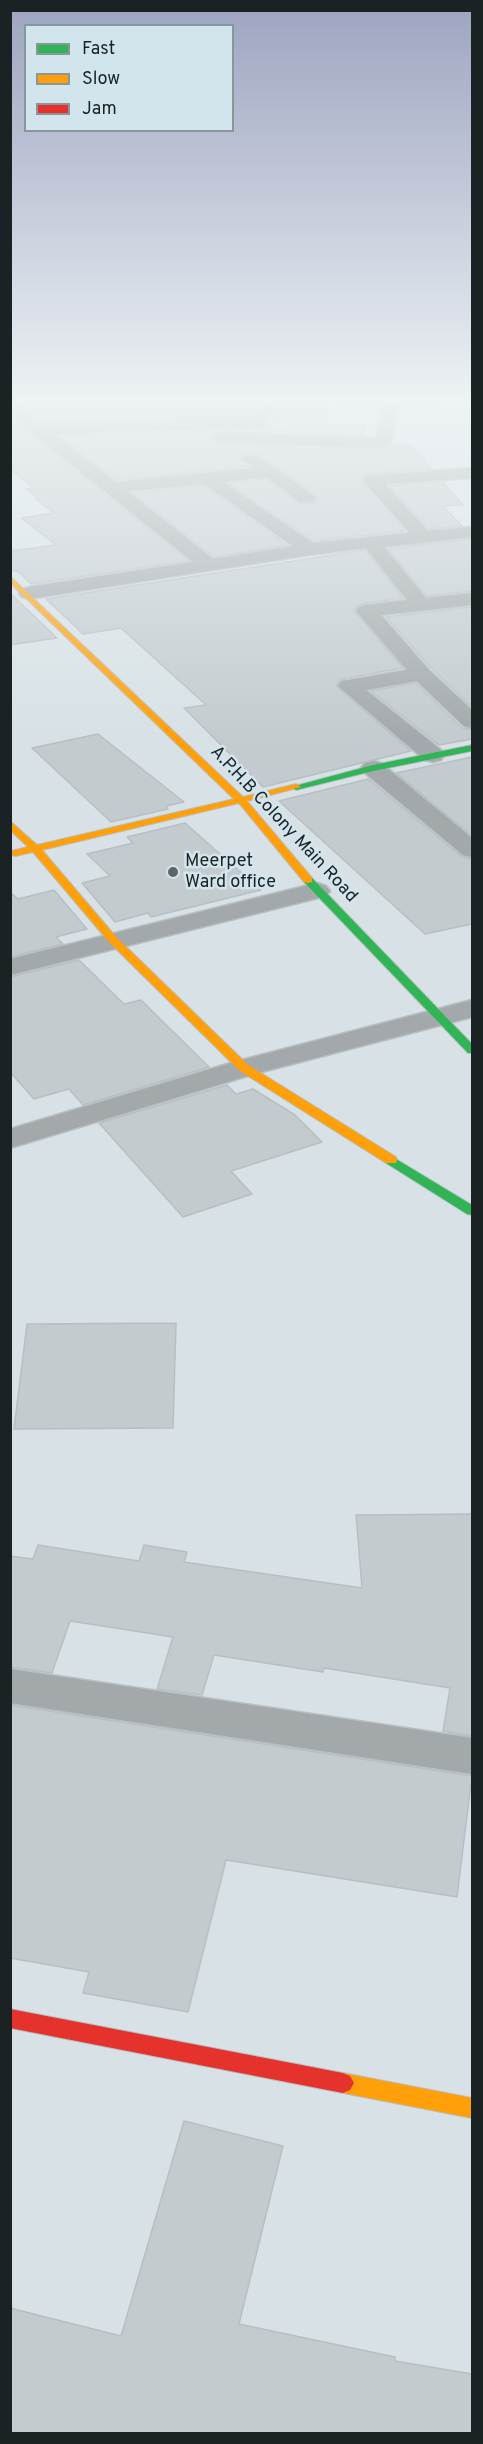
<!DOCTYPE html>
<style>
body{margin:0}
#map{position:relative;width:483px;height:2444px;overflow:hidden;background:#d8e2e6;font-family:Overpass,sans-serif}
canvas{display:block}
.frame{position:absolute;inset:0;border:12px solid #1b2224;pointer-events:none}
.legend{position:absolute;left:24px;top:24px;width:210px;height:108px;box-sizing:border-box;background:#d2e5ec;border:2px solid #89979c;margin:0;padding:8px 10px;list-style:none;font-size:18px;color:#1b2224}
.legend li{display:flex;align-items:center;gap:12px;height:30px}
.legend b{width:30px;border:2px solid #89979c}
</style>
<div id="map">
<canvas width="483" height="2444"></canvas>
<div class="frame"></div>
<ul class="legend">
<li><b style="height:8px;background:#30b455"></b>Fast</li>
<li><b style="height:8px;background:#ff9f0a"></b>Slow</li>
<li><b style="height:8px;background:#e5322d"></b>Jam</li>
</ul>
</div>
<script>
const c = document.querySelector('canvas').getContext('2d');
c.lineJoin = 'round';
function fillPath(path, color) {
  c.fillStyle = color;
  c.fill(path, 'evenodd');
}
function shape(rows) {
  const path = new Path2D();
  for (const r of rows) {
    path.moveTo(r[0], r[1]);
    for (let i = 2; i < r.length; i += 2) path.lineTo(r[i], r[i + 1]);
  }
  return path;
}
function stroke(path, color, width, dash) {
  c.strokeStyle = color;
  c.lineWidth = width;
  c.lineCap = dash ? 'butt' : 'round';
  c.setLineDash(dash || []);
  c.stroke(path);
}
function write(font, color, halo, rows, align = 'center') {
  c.font = font + ' Overpass,sans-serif';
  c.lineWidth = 5;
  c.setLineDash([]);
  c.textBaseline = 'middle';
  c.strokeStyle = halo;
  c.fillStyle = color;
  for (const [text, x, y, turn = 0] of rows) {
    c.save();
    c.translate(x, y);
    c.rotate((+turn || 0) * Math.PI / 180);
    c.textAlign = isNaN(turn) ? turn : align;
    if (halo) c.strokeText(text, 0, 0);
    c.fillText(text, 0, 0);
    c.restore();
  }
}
const building = shape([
 [10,398,249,398,261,400,252,417,141,418,45,424,16,402,10,401,10,398],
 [281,401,328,402,325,411,329,411,325,424,365,425,363,435,258,431,266,428,281,401],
 [10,418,188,561,31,584,19,572,10,570,10,551,56,545,21,518,54,513,36,499,39,499,26,489,33,488,10,469,10,418],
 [141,432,217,432,211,438,221,444,383,450,390,446,411,445,432,469,366,474,362,479,364,486,405,531,314,541,229,484,265,479,299,504,314,503,317,498,313,492,258,454,243,455,241,459,248,466,117,480,61,437,141,432],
 [443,482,463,505,443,506,462,526,429,529,390,486,443,482],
 [203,486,287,545,214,557,133,493,203,486],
 [472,539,472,591,427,596,388,549,472,539],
 [365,550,403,598,365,603,357,606,354,611,403,668,341,679,336,686,411,751,263,787,184,708,206,705,121,628,83,634,46,599,365,550],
 [10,593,57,638,10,645,10,593],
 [472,607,472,707,431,668,386,617,472,607],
 [416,683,462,728,472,730,472,739,439,745,371,691,416,683],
 [98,734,184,802,166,806,168,809,111,822,32,748,98,734],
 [472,757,472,836,396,773,472,757],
 [368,779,462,857,472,859,472,924,425,934,279,801,368,779],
 [185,823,261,890,151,917,148,913,115,922,82,883,110,876,87,854,133,843,127,837,185,823],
 [54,890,87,929,56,937,63,944,10,957,10,892,18,899,54,890],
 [79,960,124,1004,141,1000,209,1067,83,1105,69,1089,34,1099,10,1072,10,977,79,960],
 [227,1085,236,1094,253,1089,295,1115,322,1142,231,1171,252,1194,183,1217,99,1123,227,1085],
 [176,1323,173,1428,14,1429,27,1324,176,1323],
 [472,1514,472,1736,443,1731,450,1688,324,1668,323,1672,214,1655,202,1695,157,1689,173,1637,70,1621,52,1673,10,1667,10,1556,33,1559,38,1545,139,1561,144,1545,187,1552,184,1562,362,1588,356,1515,472,1514],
 [10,1705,472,1776,457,1897,226,1860,188,2012,83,1993,89,1972,10,1958,10,1705],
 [184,2121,283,2146,239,2324,395,2357,395,2361,472,2374,472,2433,10,2433,10,2308,121,2336,184,2121]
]);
fillPath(building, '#c3cbce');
stroke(building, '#b7bfc2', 1.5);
const street = shape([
 [265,398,280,398,264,427,258,429,141,430,55,435,116,482,254,468,243,459,245,456,257,456,312,494,315,498,312,502,300,502,266,477,223,482,313,543,410,533,366,484,364,480,366,476,472,468,472,478,385,484,428,531,472,527,472,537,384,547,426,598,472,593,472,605,381,615,429,670,472,710,472,728,464,726,417,681,366,690,441,750,444,755,441,760,433,762,425,760,338,686,341,681,349,680,407,670,356,611,359,607,366,605,407,600,366,548,309,555,29,599,22,597,19,593,22,589,29,587,193,562,10,415,10,403,15,404,44,426,141,420,253,419,265,398],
 [204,484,293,546,213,559,127,491,204,484],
 [329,398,444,398,437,403,399,405,391,443,383,448,221,442,213,437,221,432,376,438,384,405,336,403,329,398],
 [373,761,381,763,472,838,472,857,463,855,365,773,361,768,365,763,373,761],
 [317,883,326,886,330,891,326,896,10,975,10,959,317,883],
 [472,1000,472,1017,254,1074,10,1148,10,1129,234,1062,472,1000],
 [10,1669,472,1738,472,1774,10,1703,10,1669]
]);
const fast = shape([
 [472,745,472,751,373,771,296,790,291,787,373,765,472,745],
 [308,877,312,878,472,1044,472,1053,468,1053,304,882,304,878,308,877],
 [391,1156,472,1205,472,1215,467,1214,386,1163,385,1160,391,1156]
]);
const slow = shape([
 [10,576,243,797,296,784,301,787,247,801,312,878,312,882,308,883,304,882,239,803,42,850,117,938,248,1065,396,1157,397,1160,396,1163,386,1163,240,1071,109,942,33,852,15,856,10,854,11,851,28,847,10,830,10,821,37,845,234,799,10,583,10,576],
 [343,2073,472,2098,472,2118,343,2093,336,2090,332,2083,336,2076,343,2073]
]);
const jam = shape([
 [10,2009,343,2073,350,2076,354,2083,350,2090,343,2093,10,2028,10,2009]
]);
stroke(street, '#b7bfc2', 3);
stroke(fast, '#b7bfc2', 2);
stroke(slow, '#b7bfc2', 2);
stroke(jam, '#b7bfc2', 2);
fillPath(street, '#a3a8aa');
fillPath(fast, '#30b455');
fillPath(slow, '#ff9f0a');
fillPath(jam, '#e5322d');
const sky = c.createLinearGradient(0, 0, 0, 741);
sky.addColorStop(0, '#9da4c0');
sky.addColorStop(0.54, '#edf2f4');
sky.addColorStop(1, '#edf2f400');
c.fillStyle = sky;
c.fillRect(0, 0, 483, 741);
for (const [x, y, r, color] of [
 [173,872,6,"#5d6568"]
]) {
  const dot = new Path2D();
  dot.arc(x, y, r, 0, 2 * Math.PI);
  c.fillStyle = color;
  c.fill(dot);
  stroke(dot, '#d2e5ec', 2);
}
write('18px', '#1b2224', '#d2e5ec', [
 ["A.P.H.B Colony Main Road",283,825,47]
]);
write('18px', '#1b2224', '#d2e5ec', [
 ["Meerpet",185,862],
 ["Ward office",185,883]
], 'left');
</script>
